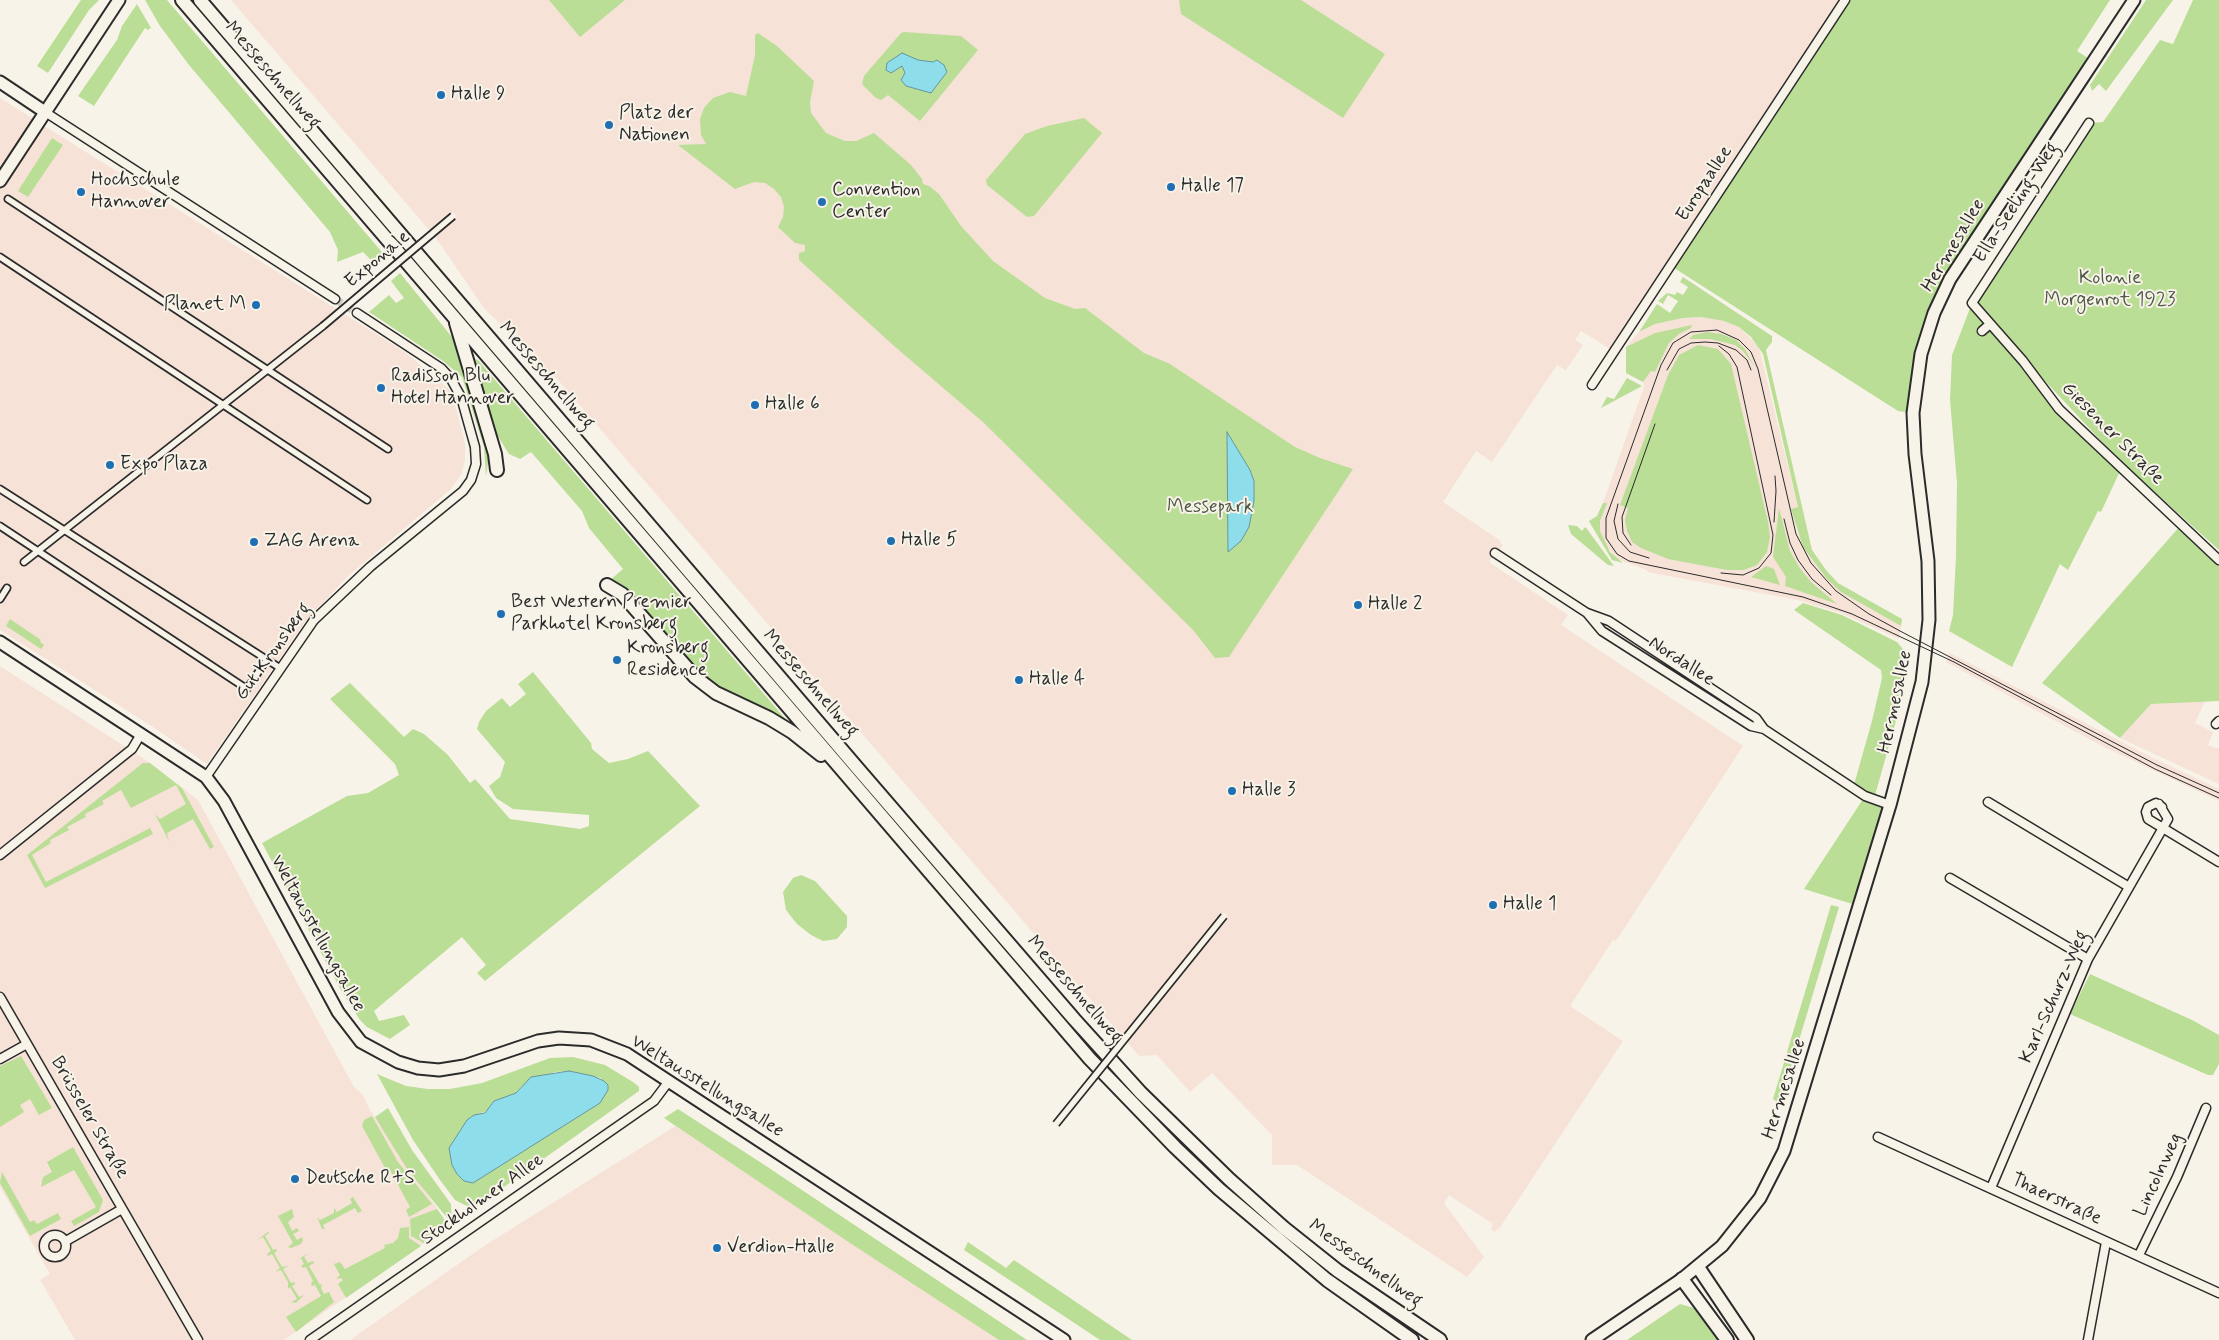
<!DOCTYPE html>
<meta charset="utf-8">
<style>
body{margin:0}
canvas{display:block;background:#f7f3e8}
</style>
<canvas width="2219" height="1340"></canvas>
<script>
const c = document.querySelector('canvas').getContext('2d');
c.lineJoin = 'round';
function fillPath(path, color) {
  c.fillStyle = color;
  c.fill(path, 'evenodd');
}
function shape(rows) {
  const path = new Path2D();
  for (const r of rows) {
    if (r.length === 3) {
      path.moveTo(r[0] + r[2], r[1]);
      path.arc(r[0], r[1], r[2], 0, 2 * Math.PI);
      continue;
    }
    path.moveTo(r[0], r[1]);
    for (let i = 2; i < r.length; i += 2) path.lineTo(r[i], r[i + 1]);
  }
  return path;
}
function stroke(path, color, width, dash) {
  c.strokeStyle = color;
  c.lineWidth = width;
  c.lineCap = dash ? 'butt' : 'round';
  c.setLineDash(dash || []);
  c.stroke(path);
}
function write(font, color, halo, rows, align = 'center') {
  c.font = font + ' Mynerve,sans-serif';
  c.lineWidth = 4;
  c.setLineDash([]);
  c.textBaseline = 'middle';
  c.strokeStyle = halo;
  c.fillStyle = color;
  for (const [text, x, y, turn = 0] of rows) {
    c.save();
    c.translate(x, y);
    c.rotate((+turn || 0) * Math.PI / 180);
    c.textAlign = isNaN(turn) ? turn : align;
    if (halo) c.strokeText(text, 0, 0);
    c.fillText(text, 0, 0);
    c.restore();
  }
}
fillPath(shape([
 [231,0,1845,0,1615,352,1581,331,1575,340,1583,345,1566,370,1557,365,1492,462,1476,451,1443,502,1501,541,1500,543,1503,545,1499,550,1497,549,1489,562,1568,615,1561,625,1743,746,1616,941,1613,940,1570,1006,1623,1041,1499,1229,1498,1228,1495,1232,1491,1229,1493,1224,1449,1195,1444,1203,1484,1257,1467,1277,1297,1165,1272,1165,1272,1135,1212,1073,1190,1092,1157,1055,1139,1056,558,380,484,308,436,238],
 [0,98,405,352,450,390,458,415,465,444,465,460,461,475,451,489,347,577,305,622,207,764,153,727,0,630],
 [1701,317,1724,321,1739,327,1759,347,1798,508,1792,509,1797,533,1841,592,1901,626,1899,639,1841,613,1798,600,1647,572,1647,570,1617,559,1603,542,1600,531,1600,521,1606,503,1603,503,1644,387,1643,382,1626,373,1626,347,1639,332,1655,324,1683,318],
 [1950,653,2151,757,2219,789,2219,801,2104,747,1946,662],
 [0,666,146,760,198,800,354,1087,363,1095,370,1110,449,1226,284,1340,75,1340,40,1280,50,1274,0,1187],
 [2205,701,2195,723,2213,732,2208,745,2219,749,2219,784,2120,738,2151,704],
 [682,1122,1015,1340,350,1340,484,1246]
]), '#f7e2d8');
fillPath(shape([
 [81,0,99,0,89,10,48,73,37,66],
 [145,0,167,0,387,258,377,266,363,252,337,262,338,250,330,232,189,65,160,26],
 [549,0,625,0,580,37],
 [1179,0,1301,0,1385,54,1343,118,1181,14],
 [1845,0,2110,0,2077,51,2094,62,1934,313,1913,413,1898,411,1671,266],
 [2146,0,2173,0,2106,91,2099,84,2092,91,2090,85],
 [2193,0,2219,0,2219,550,2118,459,1988,320,2059,409,2121,469,2101,512,2098,511,2068,570,2060,564,2012,667,1949,631,1953,615,1956,556,1957,483,1950,400,1952,355,1972,303,2089,123,2103,122,2160,40,2173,44],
 [137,4,151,28,148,30,145,28,94,106,78,96,117,40,122,26],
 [904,32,961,36,978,50,920,121,888,95,881,100,876,98,862,84,864,76,901,33],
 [758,33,777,46,814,81,810,102,811,113,826,133,845,141,856,141,874,133,911,165,922,179,923,184,929,186,939,194,961,226,993,261,1045,298,1075,309,1085,308,1144,353,1170,364,1295,447,1320,458,1353,469,1229,657,1215,658,1193,630,983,422,893,345,799,260,799,253,805,251,805,245,795,243,778,227,783,217,784,207,781,197,774,189,765,183,754,182,735,189,678,145,706,144,701,135,700,119,704,108,713,98,730,92,746,96,755,55,755,35],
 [1084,118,1102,133,1034,216,1027,217,987,185,986,180,1025,134,1047,126],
 [52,138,63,145,28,197,18,191],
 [400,273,456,342,489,455,486,477,484,447,462,377,443,361,369,312,389,295,396,303,404,298,391,281],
 [1683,277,1772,336,1772,342,1766,350,1812,550,1826,570,1838,583,1902,619,1901,626,1841,592,1827,579,1803,547,1791,509,1798,507,1763,354,1751,337,1739,327,1724,321,1701,317,1683,318,1655,324,1639,332,1657,304,1670,313,1678,301,1668,295,1663,304,1658,301,1667,293,1675,295,1677,292,1683,295,1688,287,1680,282],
 [1692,325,1691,328,1679,334,1669,343,1655,372,1651,371,1643,382,1626,373,1626,347,1655,333],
 [1707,332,1722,334,1736,340,1745,349,1754,366,1743,351,1735,345,1710,339,1689,339,1693,335],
 [1698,345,1718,349,1731,364,1768,522,1770,537,1767,552,1757,565,1744,570,1727,570,1668,559,1641,548,1632,542,1627,531,1625,520,1628,508,1620,505,1668,375,1679,355],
 [475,359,478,360,788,722,720,691,698,675,609,581,623,569,589,528,582,511,531,452,520,459,509,454,492,427],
 [1627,378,1642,386,1601,408,1607,397,1614,399],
 [1603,503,1607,503,1600,521,1600,531,1610,552,1623,563,1612,560,1590,523,1589,521,1597,516],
 [1779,508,1790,551,1799,567,1811,582,1837,604,1785,586,1786,577,1773,557],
 [1568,525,1577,526,1582,531,1585,527,1587,529,1614,566,1608,565,1571,534],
 [2181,525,2219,560,2219,701,2151,704,2120,738,2042,683],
 [1766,566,1774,569,1780,585,1751,577],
 [1803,603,1842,615,1897,642,1908,655,1899,710,1874,799,1890,805,1859,906,1804,889,1865,796,1853,788,1872,721,1882,678,1881,670,1794,610],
 [10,619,41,640,40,642,44,645,41,649,6,626],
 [533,672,591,743,592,749,609,763,628,759,648,751,700,806,485,981,477,973,486,965,462,937,374,1011,379,1021,404,1015,410,1025,390,1039,367,1027,360,1020,341,990,262,843,347,796,368,793,399,775,395,764,330,699,350,683,404,737,413,729,424,734,448,755,470,783,475,779,510,819,580,829,589,826,589,815,513,809,496,798,489,786,500,777,505,762,477,729,479,722,486,711,502,698,510,707,526,694,518,684],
 [143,763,150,763,182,788,214,847,210,849,193,819,167,833,169,841,155,814,160,819,186,804,176,785,131,808,121,790,102,801,104,804,85,814,86,817,67,827,69,830,50,840,51,843,32,855,46,882,150,828,153,834,45,888,27,855],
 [801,875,815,881,847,916,847,927,837,939,823,941,811,935,797,924,786,910,783,892,793,878],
 [1831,905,1839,907,1780,1104,1773,1099],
 [2090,974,2192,1020,2219,1035,2219,1064,2213,1075,2208,1075,2070,1014],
 [21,1056,52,1108,39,1115,30,1099,20,1105,24,1112,0,1127,0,1066],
 [573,1057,605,1065,633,1082,639,1087,639,1091,473,1209,455,1200,440,1180,413,1140,377,1074,406,1086,428,1089,450,1089,482,1083,550,1058],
 [569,1071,601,1078,600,1103,472,1183,459,1133,460,1130,478,1114,487,1111,492,1103,516,1093,522,1086,555,1072],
 [388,1108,412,1150,451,1204,452,1224,407,1169,375,1117],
 [678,1109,763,1164,1027,1340,999,1340,847,1241,664,1118],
 [372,1116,398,1162,432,1204,409,1217,406,1210,410,1207,391,1172,385,1168,362,1126,364,1120],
 [73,1147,103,1200,99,1212,74,1226,71,1221,96,1207,74,1170,41,1187,43,1177,52,1172,47,1162],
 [2,1172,30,1222,34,1220,37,1224,58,1213,61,1219,30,1236,0,1183],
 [353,1197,362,1211,358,1213,355,1208,323,1225,325,1229,322,1229,317,1217,320,1220,334,1213,334,1208,337,1212,352,1203,350,1199],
 [292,1209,294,1217,288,1222,292,1231,297,1228,299,1231,293,1234,297,1240,302,1237,303,1240,301,1244,291,1248,288,1247,293,1243,278,1216],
 [437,1209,449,1226,424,1243,411,1236,410,1219],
 [409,1227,409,1238,421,1246,346,1298,338,1284,343,1280,341,1278,336,1279,340,1275,334,1264,340,1262,345,1269,385,1248,384,1245,393,1243,398,1238,400,1228],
 [268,1232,269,1233,265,1236,273,1250,276,1249,277,1251,274,1253,282,1267,288,1266,283,1269,291,1283,294,1282,295,1284,292,1286,299,1297,304,1295,296,1303,291,1302,297,1299,290,1287,288,1289,288,1282,281,1270,275,1272,280,1268,272,1254,268,1256,267,1254,271,1251,263,1237,257,1240],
 [968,1242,1006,1268,1014,1260,1132,1340,1100,1340,964,1250],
 [309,1253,304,1257,308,1263,313,1261,314,1263,309,1266,320,1285,322,1284,321,1288,324,1294,329,1292,334,1302,296,1332,286,1317,321,1296,315,1285,312,1286,311,1283,313,1281,306,1267,303,1268,301,1266,304,1264,301,1258,295,1261],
 [1680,1304,1694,1308,1719,1340,1627,1340]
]), '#bbde97');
const water = shape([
 [902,53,918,60,933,62,937,60,944,65,947,72,931,93,906,86,901,80,905,73,902,66,891,73,886,70,887,63,902,53],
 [1227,432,1250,470,1254,481,1254,501,1249,527,1241,541,1228,552,1227,432],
 [569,1071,593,1076,604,1081,608,1085,608,1090,600,1103,473,1183,464,1181,457,1174,452,1165,449,1148,467,1120,474,1115,485,1113,494,1101,516,1093,531,1077,569,1071]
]);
fillPath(water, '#8dddea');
stroke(water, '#66969e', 1);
stroke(shape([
 [335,299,357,313]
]), '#cecbc2', 8, [8, 4]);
const pedestrian = shape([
 [8,199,388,449],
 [0,257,367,500],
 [0,489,280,668],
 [0,526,247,689,267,659],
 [24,562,323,326],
 [0,599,7,588]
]);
const minor = shape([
 [45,112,335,299],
 [2089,123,1972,303,2023,361,2059,409,2219,560],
 [1982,331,1990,324],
 [1592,385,1845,0],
 [1495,553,1587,613,1609,621,1756,718,1764,729],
 [1587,613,1602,631,1751,726,1764,729,1865,796,1890,805],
 [2216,724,2219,721],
 [206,777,314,620,370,567,463,491,471,480,476,464,475,447,461,397,451,379,441,368,357,313],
 [1988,802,2129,887],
 [2162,807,2156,803,2148,807,2146,812,2148,819,2219,862],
 [0,855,132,749,141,734],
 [1950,878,2088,959],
 [0,997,198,1340],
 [0,1059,27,1044],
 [1878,1137,2219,1293],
 [1991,1188,2088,959,2168,819,2159,804],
 [55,1246,11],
 [66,1241,122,1209],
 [2139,1255,2177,1177,2206,1108],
 [310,1340,654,1101,669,1081],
 [2088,1340,2106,1242]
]);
const secondary = shape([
 [0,82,45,112],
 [0,181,119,0],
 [0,642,206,777,224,801,338,1012,361,1042,398,1062,418,1068,439,1070,464,1066,538,1041,559,1038,591,1040,627,1054,1064,1340],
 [1592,1340,1682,1279,1722,1246,1760,1198,1784,1151,1890,805,1922,682,1929,620,1928,561,1915,454,1913,413,1921,354,1934,313,1950,279,2134,0]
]);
const trunk = shape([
 [182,0,1090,1059,1175,1147,1219,1189,1327,1280,1412,1340],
 [200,0,859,770,1074,1019,1141,1093,1229,1179,1284,1228,1338,1271,1440,1340],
 [456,323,495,454,497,470],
 [607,585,622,594,695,677,716,693,769,718,792,732,821,755],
 [1698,1267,1747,1340],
 [1682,1279,1727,1340]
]);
stroke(pedestrian, '#2b2b2b', 9);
stroke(minor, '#2b2b2b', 11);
stroke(secondary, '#2b2b2b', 15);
stroke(trunk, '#2b2b2b', 16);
stroke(pedestrian, '#f7f3e8', 5.5);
stroke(minor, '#f7f3e8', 8);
stroke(secondary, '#f7f3e8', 11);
stroke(trunk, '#f7f3e8', 12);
stroke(shape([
 [1719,346,1729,354,1737,367,1773,535,1771,553,1759,568,1743,575,1721,573],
 [1667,370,1679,349,1691,343,1705,342,1718,343,1736,350,1747,360,1751,370],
 [1618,504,1614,521,1618,539,1630,552,1649,558],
 [1784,519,1790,543,1798,560,1812,579,1831,595],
 [1774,522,1776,491,1775,476],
 [1631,545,1623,533,1622,517,1655,424],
 [2219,793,2157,765,1900,631,1869,614,1836,591,1811,563,1796,534,1758,369,1751,352,1739,340,1717,330,1691,332,1673,343,1661,365,1606,518,1606,538,1617,554,1629,561,1803,597,1852,614,1954,662,2155,769,2219,798]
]), '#2b2b2b', 1);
const pedestrianBridge = shape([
 [323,326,453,216],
 [1056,1124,1224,916]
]);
stroke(pedestrianBridge, '#2b2b2b', 9, []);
stroke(pedestrianBridge, '#f7f3e8', 5.5);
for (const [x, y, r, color] of [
 [441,95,5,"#1f6fb2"],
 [609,125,5,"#1f6fb2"],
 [1171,187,5,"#1f6fb2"],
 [81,192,5,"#1f6fb2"],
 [822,202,5,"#1f6fb2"],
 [256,305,5,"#1f6fb2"],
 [381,388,5,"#1f6fb2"],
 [755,405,5,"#1f6fb2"],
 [110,465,5,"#1f6fb2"],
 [891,541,5,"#1f6fb2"],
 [254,542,5,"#1f6fb2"],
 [1358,605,5,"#1f6fb2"],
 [501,614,5,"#1f6fb2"],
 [617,660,5,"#1f6fb2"],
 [1019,680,5,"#1f6fb2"],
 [1232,791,5,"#1f6fb2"],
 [1493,905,5,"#1f6fb2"],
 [295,1179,5,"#1f6fb2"],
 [717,1248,5,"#1f6fb2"]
]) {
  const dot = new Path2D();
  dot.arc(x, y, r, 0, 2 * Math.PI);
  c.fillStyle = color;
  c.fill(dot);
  stroke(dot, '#f7f3e8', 2);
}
write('19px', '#2b2b2b', '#f7f3e8', [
 ["Messeschnellweg",272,76,49],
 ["Europaallee",1705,184,-57],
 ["Ella-Seeling-Weg",2017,203,-57],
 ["Hermesallee",1954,246,-59],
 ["Exponale",378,260,-40],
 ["Messeschnellweg",546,376,49],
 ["Giesener Straße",2112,434,45],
 ["Gut Kronsberg",274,652,-54],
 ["Nordallee",1681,662,33],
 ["Messeschnellweg",810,684,49],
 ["Hermesallee",1896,702,-78],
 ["Weltausstellungsallee",317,934,61],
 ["Messeschnellweg",1074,990,49],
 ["Karl-Schurz-Weg",2055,997,-66],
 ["Weltausstellungsallee",707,1087,32],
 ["Hermesallee",1785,1089,-72],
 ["Brüsseler Straße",89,1118,60],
 ["Lincolnweg",2159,1175,-65],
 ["Stockholmer Allee",483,1200,-35],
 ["Thaerstraße",2056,1200,25],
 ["Messeschnellweg",1365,1264,36]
]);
write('19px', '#2b2b2b', '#f7f3e8', [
 ["Halle 9",451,95],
 ["Platz der",619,114],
 ["Nationen",619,136],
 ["Hochschule",91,181],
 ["Hannover",91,203],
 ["Halle 17",1181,187],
 ["Convention",832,191],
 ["Center",832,213],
 ["Planet M",246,305,"right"],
 ["Radisson Blu",391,377],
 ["Hotel Hannover",391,399],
 ["Halle 6",765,405],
 ["Expo Plaza",120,465],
 ["Halle 5",901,541],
 ["ZAG Arena",264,542],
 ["Best Western Premier",511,603],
 ["Parkhotel Kronsberg",511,625],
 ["Halle 2",1368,605],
 ["Kronsberg",627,649],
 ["Residence",627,671],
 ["Halle 4",1029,680],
 ["Halle 3",1242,791],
 ["Halle 1",1503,905],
 ["Deutsche R+S",305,1179],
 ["Verdion-Halle",727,1248]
], 'left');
write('19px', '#4f5846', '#f7f3e8', [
 ["Kolonie",2110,279],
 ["Morgenrot 1923",2110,301],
 ["Messepark",1210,508]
]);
</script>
